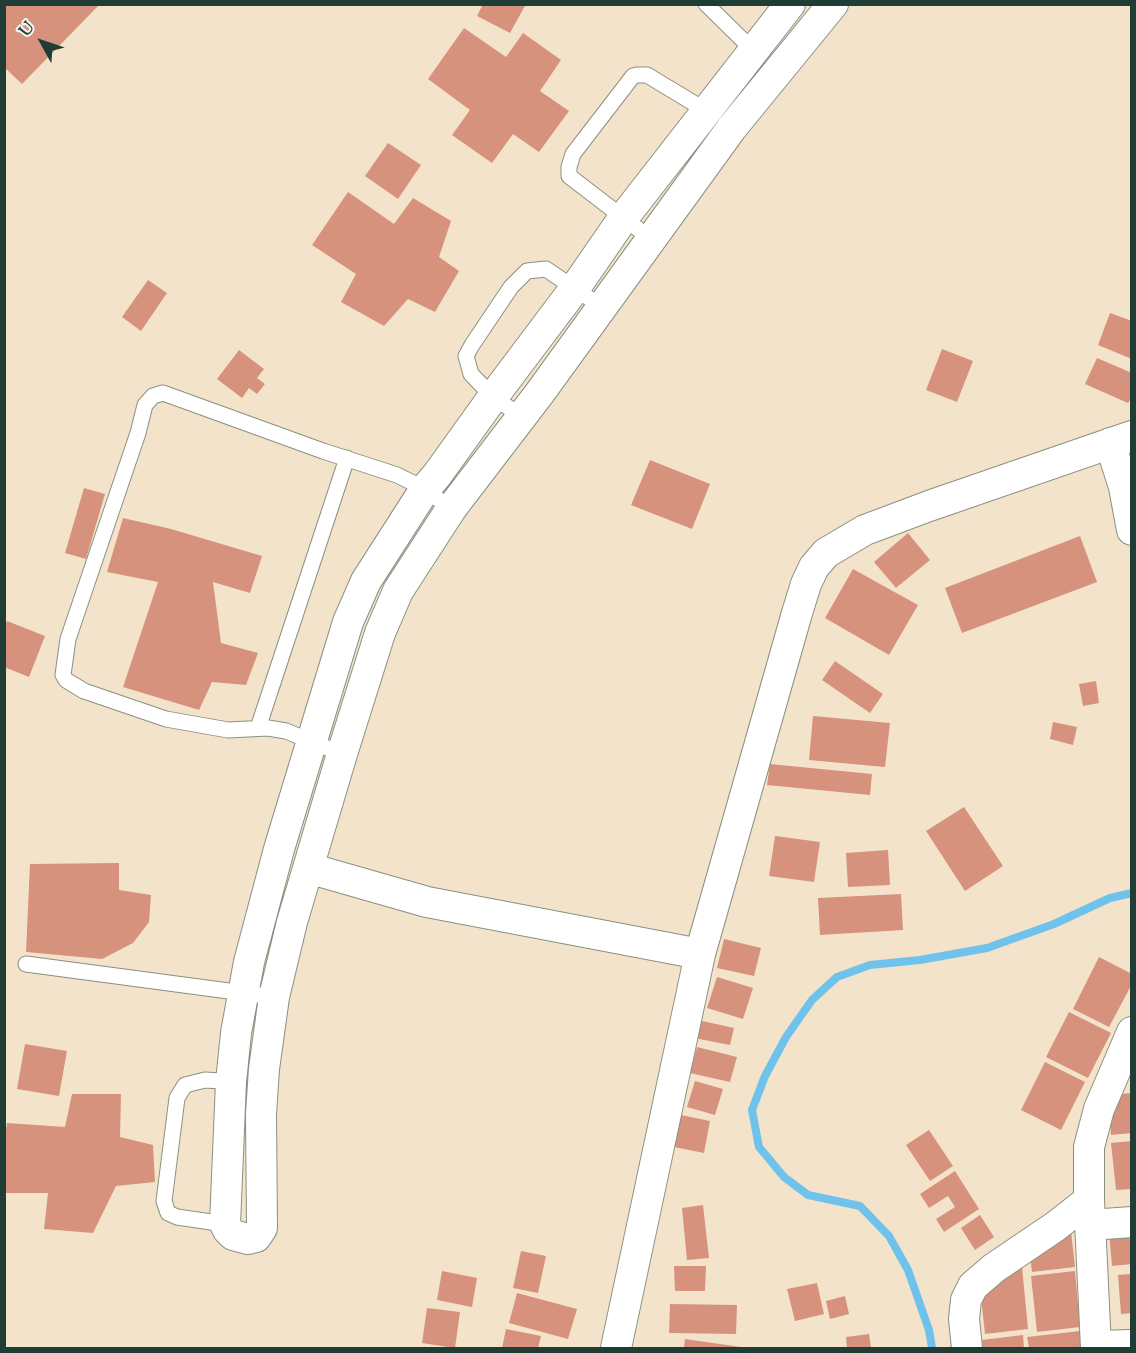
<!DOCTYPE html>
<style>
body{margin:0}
#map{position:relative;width:1136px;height:1353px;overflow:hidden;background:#f4e3cb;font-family:"Sorts Mill Goudy",serif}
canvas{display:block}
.frame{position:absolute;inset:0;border:6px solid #1f3d34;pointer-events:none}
.north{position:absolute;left:12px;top:12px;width:60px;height:60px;-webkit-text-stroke:4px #f6f6f2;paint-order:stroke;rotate:310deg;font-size:16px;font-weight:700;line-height:24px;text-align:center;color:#1f3d34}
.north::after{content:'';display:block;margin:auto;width:21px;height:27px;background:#1f3d34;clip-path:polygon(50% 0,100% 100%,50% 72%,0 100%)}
</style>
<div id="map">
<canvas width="1136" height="1353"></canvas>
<div class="frame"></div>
<div class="north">U</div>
</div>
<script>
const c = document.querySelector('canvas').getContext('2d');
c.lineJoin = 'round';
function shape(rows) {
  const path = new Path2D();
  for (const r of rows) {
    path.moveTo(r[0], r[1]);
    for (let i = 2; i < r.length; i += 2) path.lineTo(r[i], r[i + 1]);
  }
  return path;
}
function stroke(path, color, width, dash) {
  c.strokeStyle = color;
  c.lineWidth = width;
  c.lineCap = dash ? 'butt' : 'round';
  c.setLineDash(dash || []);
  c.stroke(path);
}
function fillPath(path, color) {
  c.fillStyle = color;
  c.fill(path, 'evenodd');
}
stroke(shape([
 [932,1348,929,1330,908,1270,889,1236,860,1206,808,1195,784,1177,759,1147,752,1110,765,1076,786,1037,812,1000,837,977,870,965,920,960,987,948,1054,924,1110,898,1132,893]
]), '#6ec2eb', 8);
fillPath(shape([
 [4,4,100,4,22,84,4,67],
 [483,4,526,4,510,33,477,16],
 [464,28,506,57,523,33,561,60,540,91,569,111,539,152,513,134,492,163,452,135,470,110,428,79],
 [388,143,421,165,398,199,365,176],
 [348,192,394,224,413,198,451,221,439,257,459,271,435,312,408,299,384,326,341,302,356,274,312,245],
 [148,280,167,293,141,331,122,317],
 [1110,313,1132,321,1132,359,1098,345],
 [942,349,973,361,957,402,926,390],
 [239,350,264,369,257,378,265,384,257,394,249,388,242,398,217,379],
 [1097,358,1132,373,1132,397,1128,403,1085,384],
 [650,460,710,484,692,529,631,505],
 [84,488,105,494,86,559,65,553],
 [123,518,171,529,262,556,250,593,213,582,221,643,258,653,246,685,212,682,199,710,123,687,158,582,107,572],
 [908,533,930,560,896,588,874,562],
 [1080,536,1097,582,962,633,945,588],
 [853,569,918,605,889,655,825,618],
 [7,621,45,636,29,677,4,667,4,627],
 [835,661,883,694,870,713,822,680],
 [1096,681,1099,703,1083,706,1079,684],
 [813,716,890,723,885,767,809,760],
 [1053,722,1077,727,1073,745,1050,739],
 [770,764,872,774,870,795,767,785],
 [964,807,1003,866,965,891,926,831],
 [775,836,820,842,814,882,769,876],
 [888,850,890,885,848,887,846,853],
 [119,863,119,890,151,895,149,922,133,943,102,959,26,952,30,864],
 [901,894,903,930,820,935,818,898],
 [724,939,761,948,754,976,717,968],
 [1099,957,1132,974,1132,984,1109,1027,1073,1009],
 [717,977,753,988,743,1019,707,1008],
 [1069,1012,1111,1033,1088,1078,1046,1057],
 [698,1020,734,1028,730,1045,694,1038],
 [25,1044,67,1051,59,1096,17,1089],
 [697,1047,737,1057,730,1082,690,1073],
 [1045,1062,1085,1082,1061,1130,1021,1110],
 [695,1081,723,1089,715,1115,687,1107],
 [1132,1093,1132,1133,1111,1135,1108,1095],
 [72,1094,121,1094,120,1137,153,1145,155,1182,116,1186,93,1233,44,1229,48,1193,4,1193,4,1143,7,1123,65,1127],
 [681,1115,710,1121,704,1153,674,1147],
 [929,1130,953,1166,930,1181,906,1145],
 [1132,1141,1132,1189,1116,1190,1111,1143],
 [955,1171,979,1209,944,1232,936,1219,955,1207,948,1196,929,1208,920,1194],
 [703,1205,709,1258,687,1260,682,1208],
 [980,1215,994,1237,975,1250,961,1228],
 [1071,1231,1075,1267,1032,1272,1029,1247],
 [1132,1231,1132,1264,1112,1266,1109,1233],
 [521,1251,546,1256,538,1293,513,1288],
 [674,1266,706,1266,705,1291,675,1291],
 [1022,1267,1028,1329,985,1334,980,1288,997,1285,996,1270],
 [442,1271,477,1278,472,1307,437,1300],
 [1075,1271,1080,1327,1037,1332,1031,1276],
 [1132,1274,1132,1313,1121,1314,1118,1275],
 [817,1283,824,1314,795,1321,787,1289],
 [517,1293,577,1309,568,1339,509,1323],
 [845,1296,849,1314,830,1319,826,1301],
 [670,1304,737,1305,736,1334,669,1333],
 [427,1308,460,1312,455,1348,422,1343],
 [506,1329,541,1336,538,1348,502,1348],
 [1080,1331,1082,1348,1029,1348,1027,1337],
 [869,1334,871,1348,847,1348,846,1337],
 [1023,1335,1024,1348,983,1348,982,1340],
 [685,1339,741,1347,741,1348,684,1348]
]), '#d6927d');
const lane = shape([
 [706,4,757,54],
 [651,239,569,176,569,167,573,154,633,76,637,75,647,75,710,113],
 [521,416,493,397,471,374,466,356,472,345,511,287,527,271,546,269,602,307],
 [258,728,347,458],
 [342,754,286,731,268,728,228,730,166,719,84,691,66,680,63,675,68,639,138,433,145,405,153,396,163,393,323,451,397,475,425,489,451,509],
 [26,964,274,997],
 [225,1224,177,1217,168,1213,164,1201,177,1098,185,1085,205,1080,237,1082]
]);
const street = shape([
 [790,4,624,217,575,288,493,397,437,475,425,489,366,581,348,622,279,849,249,962,236,1033,231,1082,225,1224,228,1230,233,1235,248,1239,256,1237,262,1228,261,1114,264,1069,274,997,292,922,342,754,380,633,398,591,451,509,539,394,731,129,833,4],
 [1110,443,1124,487,1132,530],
 [308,868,427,902,700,954],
 [1089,1200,1089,1147,1099,1109,1132,1032],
 [1090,1225,1132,1222],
 [1096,1346,1132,1345],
 [616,1348,700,954,797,613,806,584,814,567,826,553,865,530,929,506,1132,436],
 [967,1348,964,1319,966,1300,973,1286,994,1268,1056,1226,1089,1200,1096,1348]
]);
stroke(lane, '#8a9080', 17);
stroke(street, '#8a9080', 32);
stroke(lane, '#fff', 15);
stroke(street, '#fff', 30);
</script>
